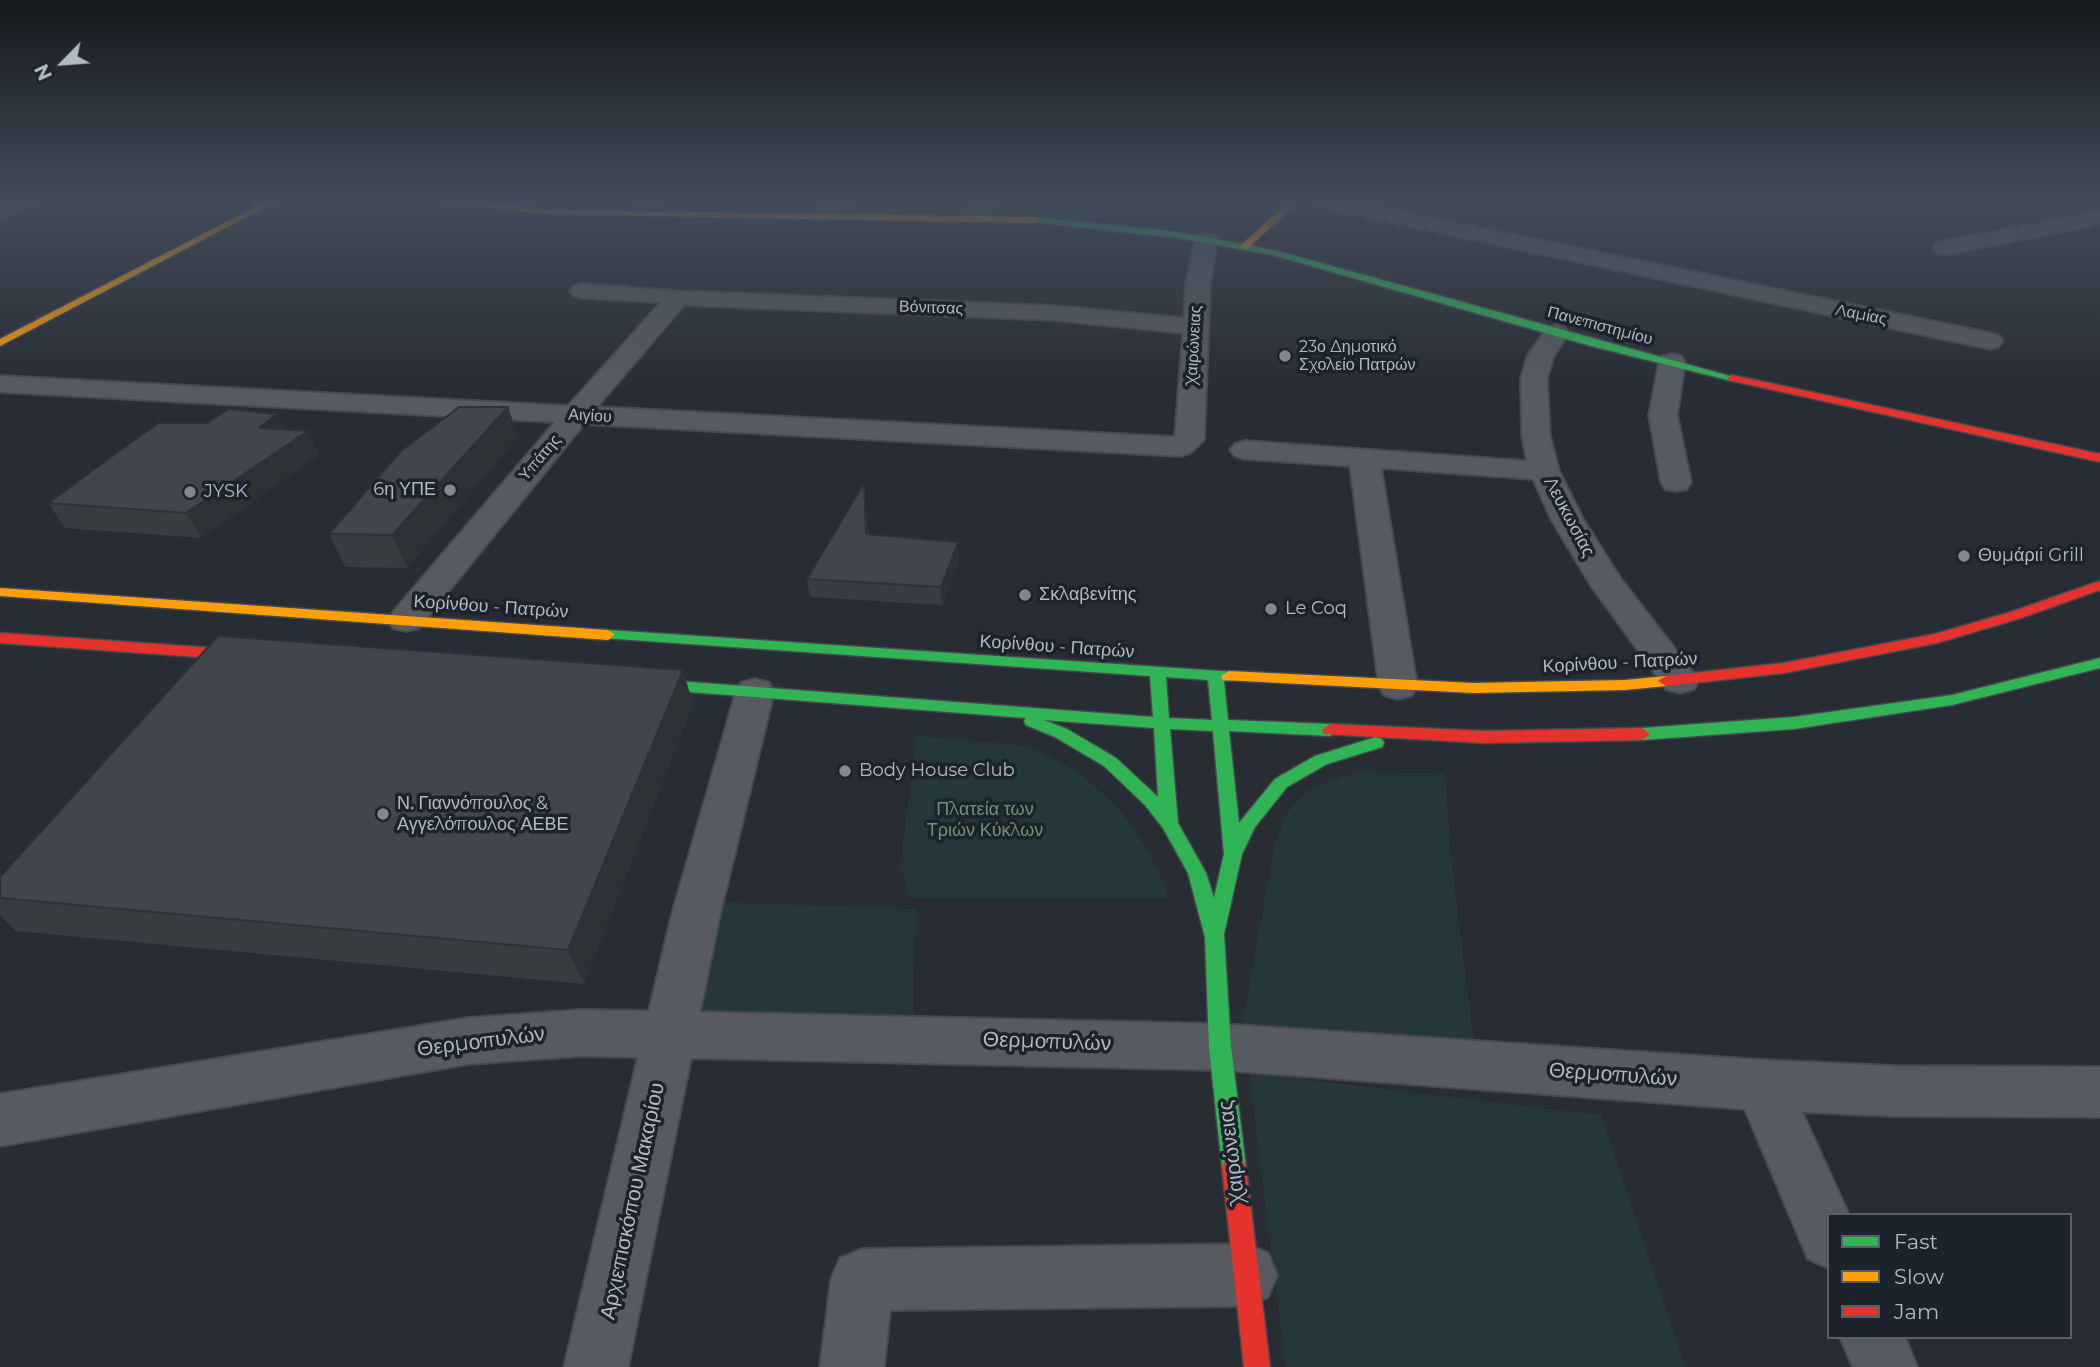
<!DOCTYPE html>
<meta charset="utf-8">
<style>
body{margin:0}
#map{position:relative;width:2100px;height:1367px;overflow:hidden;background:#282d33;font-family:Montserrat,sans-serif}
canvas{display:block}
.legend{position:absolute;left:1827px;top:1213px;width:245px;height:126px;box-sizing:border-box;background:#1c232d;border:2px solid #585f6a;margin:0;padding:9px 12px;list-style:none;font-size:21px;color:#b1b9c5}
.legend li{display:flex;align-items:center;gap:14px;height:35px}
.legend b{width:35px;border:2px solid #585f6a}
.north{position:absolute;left:28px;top:28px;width:70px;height:70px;-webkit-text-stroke:5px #1c232d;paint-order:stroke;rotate:245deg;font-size:19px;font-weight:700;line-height:28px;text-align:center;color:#b1b9c5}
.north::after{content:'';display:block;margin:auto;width:24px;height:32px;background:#b1b9c5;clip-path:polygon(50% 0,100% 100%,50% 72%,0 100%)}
</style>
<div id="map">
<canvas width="2100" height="1367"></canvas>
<ul class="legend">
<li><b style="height:9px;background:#30b455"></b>Fast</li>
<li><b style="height:9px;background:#ff9f0a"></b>Slow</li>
<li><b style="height:9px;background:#e5322d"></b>Jam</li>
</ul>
<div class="north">N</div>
</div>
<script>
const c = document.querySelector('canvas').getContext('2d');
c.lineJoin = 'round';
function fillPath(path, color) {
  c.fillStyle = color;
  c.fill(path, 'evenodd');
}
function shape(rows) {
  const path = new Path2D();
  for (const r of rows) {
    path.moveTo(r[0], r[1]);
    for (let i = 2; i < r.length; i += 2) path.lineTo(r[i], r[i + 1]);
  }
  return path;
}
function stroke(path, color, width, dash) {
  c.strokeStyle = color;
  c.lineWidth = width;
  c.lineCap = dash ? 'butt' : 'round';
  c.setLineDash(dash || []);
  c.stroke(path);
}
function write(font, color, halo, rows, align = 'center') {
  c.font = font + ' Montserrat,sans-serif';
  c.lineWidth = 7;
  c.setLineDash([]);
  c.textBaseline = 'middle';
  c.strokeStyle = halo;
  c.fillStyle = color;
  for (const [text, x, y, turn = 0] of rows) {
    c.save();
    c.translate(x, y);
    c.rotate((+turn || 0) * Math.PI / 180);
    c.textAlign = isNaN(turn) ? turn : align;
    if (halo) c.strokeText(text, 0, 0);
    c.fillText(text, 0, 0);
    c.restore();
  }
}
fillPath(shape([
 [551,201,811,201,802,205],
 [917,736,1019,745,1043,753,1081,774,1118,808,1135,830,1158,870,1169,898,910,898,900,866],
 [1359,772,1445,773,1452,866,1475,1051,1241,1031,1275,843,1288,812,1306,792,1331,780],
 [718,902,916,909,913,1022,693,1020],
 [1249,1073,1601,1115,1685,1367,1286,1367]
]), '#263739');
const street = shape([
 [11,201,38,201,35,205,0,219,0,206,11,201],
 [633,201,658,201,655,205,642,209,635,207,633,201],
 [831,201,857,201,854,205,824,220,810,220,807,216,810,212,831,201],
 [978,201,1001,201,978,220,964,220,961,216,964,212,978,201],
 [1310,201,1349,201,1990,333,1999,336,2003,341,1999,346,1990,349,1320,207,1313,205,1310,201],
 [2100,212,2100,224,1944,255,1936,253,1933,248,1936,243,1944,241,2100,212],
 [1206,233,1214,234,1217,239,1210,284,1204,440,1190,453,1180,456,584,424,419,628,406,631,393,628,388,620,393,612,555,422,0,392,0,376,568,406,661,302,582,298,574,296,570,291,574,286,582,284,678,291,1055,306,1184,318,1186,284,1195,239,1198,234,1206,233],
 [684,305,1055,320,1183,333,1175,437,597,407,684,305],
 [1556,325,1565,328,1569,333,1553,357,1547,379,1550,436,1559,471,1583,519,1621,579,1699,680,1694,689,1680,693,1666,689,1590,584,1551,519,1533,479,1381,468,1417,686,1412,695,1398,699,1384,695,1379,686,1350,466,1245,459,1235,456,1230,450,1235,444,1245,441,1527,461,1522,436,1521,379,1527,357,1547,328,1556,325],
 [1672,354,1681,356,1685,362,1677,415,1691,482,1687,489,1676,491,1665,489,1661,482,1649,415,1659,362,1663,356,1672,354],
 [755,679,769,683,774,692,720,914,700,1012,1220,1024,1762,1060,1893,1066,2100,1067,2100,1117,1893,1116,1802,1112,1849,1215,1829,1215,1829,1268,1808,1259,1745,1109,1220,1070,691,1058,628,1367,564,1367,638,1057,580,1056,468,1064,0,1146,0,1094,468,1018,580,1010,649,1011,672,914,736,692,741,683,755,679],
 [1246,1244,1268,1253,1277,1275,1268,1297,1246,1306,890,1310,884,1367,820,1367,831,1280,840,1258,862,1249,1246,1244],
 [1840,1337,1905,1337,1917,1367,1853,1367,1840,1337]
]);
const fast = shape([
 [1036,217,1177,232,1274,250,1737,378,1732,381,1591,346,1273,255,1177,238,1033,222,1032,220,1036,217],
 [608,630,1235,672,1237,676,1235,680,1224,681,1228,720,1330,724,1338,730,1330,736,1229,731,1239,823,1275,779,1315,756,1376,737,1382,739,1384,743,1382,747,1327,764,1287,787,1255,827,1242,854,1224,934,1231,1047,1246,1167,1242,1175,1234,1178,1226,1175,1222,1167,1209,1047,1205,937,1188,873,1163,828,1145,805,1104,766,1055,737,1026,725,1024,721,1026,718,637,688,629,683,637,678,1153,717,1150,676,603,638,601,635,608,630],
 [1166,677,1208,680,1212,720,1169,718,1166,677],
 [1044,720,1154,728,1158,797,1116,758,1067,729,1044,720],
 [1170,729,1213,731,1224,854,1214,898,1206,873,1178,823,1170,729],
 [2100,658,2100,668,1952,705,1794,729,1642,740,1634,734,1642,728,1794,717,1952,695,2100,658]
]);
const slow = shape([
 [267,201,277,201,0,346,0,339,267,201],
 [440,201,467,201,547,210,1036,217,1040,220,1036,223,547,214,444,203,440,201],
 [1290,201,1299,201,1247,249,1241,249,1241,245,1290,201],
 [0,588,608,630,615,635,608,640,0,596,0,588],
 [1229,671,1473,683,1625,680,1666,676,1674,681,1666,686,1625,690,1473,693,1223,680,1221,676,1229,671]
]);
const jam = shape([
 [1732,375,2100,454,2100,462,1728,380,1727,378,1732,375],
 [2100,581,2100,590,2021,618,1937,643,1784,673,1666,686,1658,681,1666,676,1784,663,1935,634,2011,612,2100,581],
 [0,633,256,651,264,656,256,661,0,643,0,633],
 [1330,724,1485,731,1642,728,1650,734,1642,740,1485,743,1324,734,1322,730,1330,724],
 [1234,1156,1242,1159,1246,1167,1270,1367,1244,1367,1222,1167,1226,1159,1234,1156]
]);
stroke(street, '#46494e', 4);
stroke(fast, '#46494e', 3);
stroke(slow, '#46494e', 3);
stroke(jam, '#46494e', 3);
fillPath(street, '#575b61');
fillPath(fast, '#30b455');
fillPath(slow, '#ff9f0a');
fillPath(jam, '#e5322d');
fillPath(shape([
 [508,407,518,437,407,568,345,567,329,534],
 [277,414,285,429,308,431,319,455,201,538,65,528,48,503,207,423],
 [864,483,868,534,958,542,959,560,942,605,810,597,807,579],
 [693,704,584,984,16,931,0,915,0,877]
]), '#393c41');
fillPath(shape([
 [508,407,518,437,407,568,392,535],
 [277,414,289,438,259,428],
 [308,431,319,455,201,538,186,513],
 [864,483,866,500,868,551,866,534],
 [958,542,959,560,942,605,941,587],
 [683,670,693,704,584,984,568,950]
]), '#2e3135');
const building = shape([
 [459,407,508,407,392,535,329,534,401,451,459,407],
 [229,409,277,414,259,428,308,431,186,513,48,503,158,423,207,423,229,409],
 [864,483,866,534,958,542,941,587,807,579,864,483],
 [218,636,683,670,568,950,0,898,0,877,218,636]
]);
fillPath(building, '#42464c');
stroke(building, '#2e3135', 2);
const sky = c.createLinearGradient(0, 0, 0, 392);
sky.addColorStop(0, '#16191c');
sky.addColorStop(0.51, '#424c5b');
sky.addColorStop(1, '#424c5b00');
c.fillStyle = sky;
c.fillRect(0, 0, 2100, 392);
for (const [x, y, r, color] of [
 [1285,356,7,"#818892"],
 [450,490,7,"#818892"],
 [190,492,7,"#818892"],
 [1964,556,7,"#818892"],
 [1025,595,7,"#818892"],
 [1271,609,7,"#818892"],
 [845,771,7,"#818892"],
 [383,814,7,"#818892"]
]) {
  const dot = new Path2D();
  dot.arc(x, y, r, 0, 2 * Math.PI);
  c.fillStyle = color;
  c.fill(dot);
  stroke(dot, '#1c232d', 2.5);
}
write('16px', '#b1b9c5', '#1c232d', [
 ["Βόνιτσας",931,308,2],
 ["Λαμίας",1861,315,11],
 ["Πανεπιστημίου",1600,326,15],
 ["Χαιρώνειας",1194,345,-87],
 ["Αιγίου",590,416,3],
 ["Υπάτης",540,458,-50]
]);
write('16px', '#b1b9c5', '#1c232d', [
 ["23ο Δημοτικό",1299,347],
 ["Σχολείο Πατρών",1299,365]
], 'left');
write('18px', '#b1b9c5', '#1c232d', [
 ["6η ΥΠΕ",436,490,"right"],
 ["JYSK",204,492],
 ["Θυμάριi Grill",1978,556],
 ["Σκλαβενίτης",1039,595],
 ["Le Coq",1285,609],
 ["Body House Club",859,771],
 ["Ν. Γιαννόπουλος &",397,804],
 ["Αγγελόπουλος ΑΕΒΕ",397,825]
], 'left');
write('18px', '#b1b9c5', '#1c232d', [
 ["Λευκωσίας",1569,517,62],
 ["Κορίνθου - Πατρών",491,607,4],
 ["Κορίνθου - Πατρών",1057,647,4],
 ["Κορίνθου - Πατρών",1620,663,-3]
]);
write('18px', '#6a9473', '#1c232d', [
 ["Πλατεία των",985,810],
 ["Τριών Κύκλων",985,831]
]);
write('21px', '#b1b9c5', '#1c232d', [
 ["Θερμοπυλών",481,1042,-7],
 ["Θερμοπυλών",1047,1042,2],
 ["Θερμοπυλών",1613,1075,4],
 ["Χαιρώνειας",1232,1152,-97],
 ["Αρχιεπισκόπου Μακαρίου",633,1201,-78]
]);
</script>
